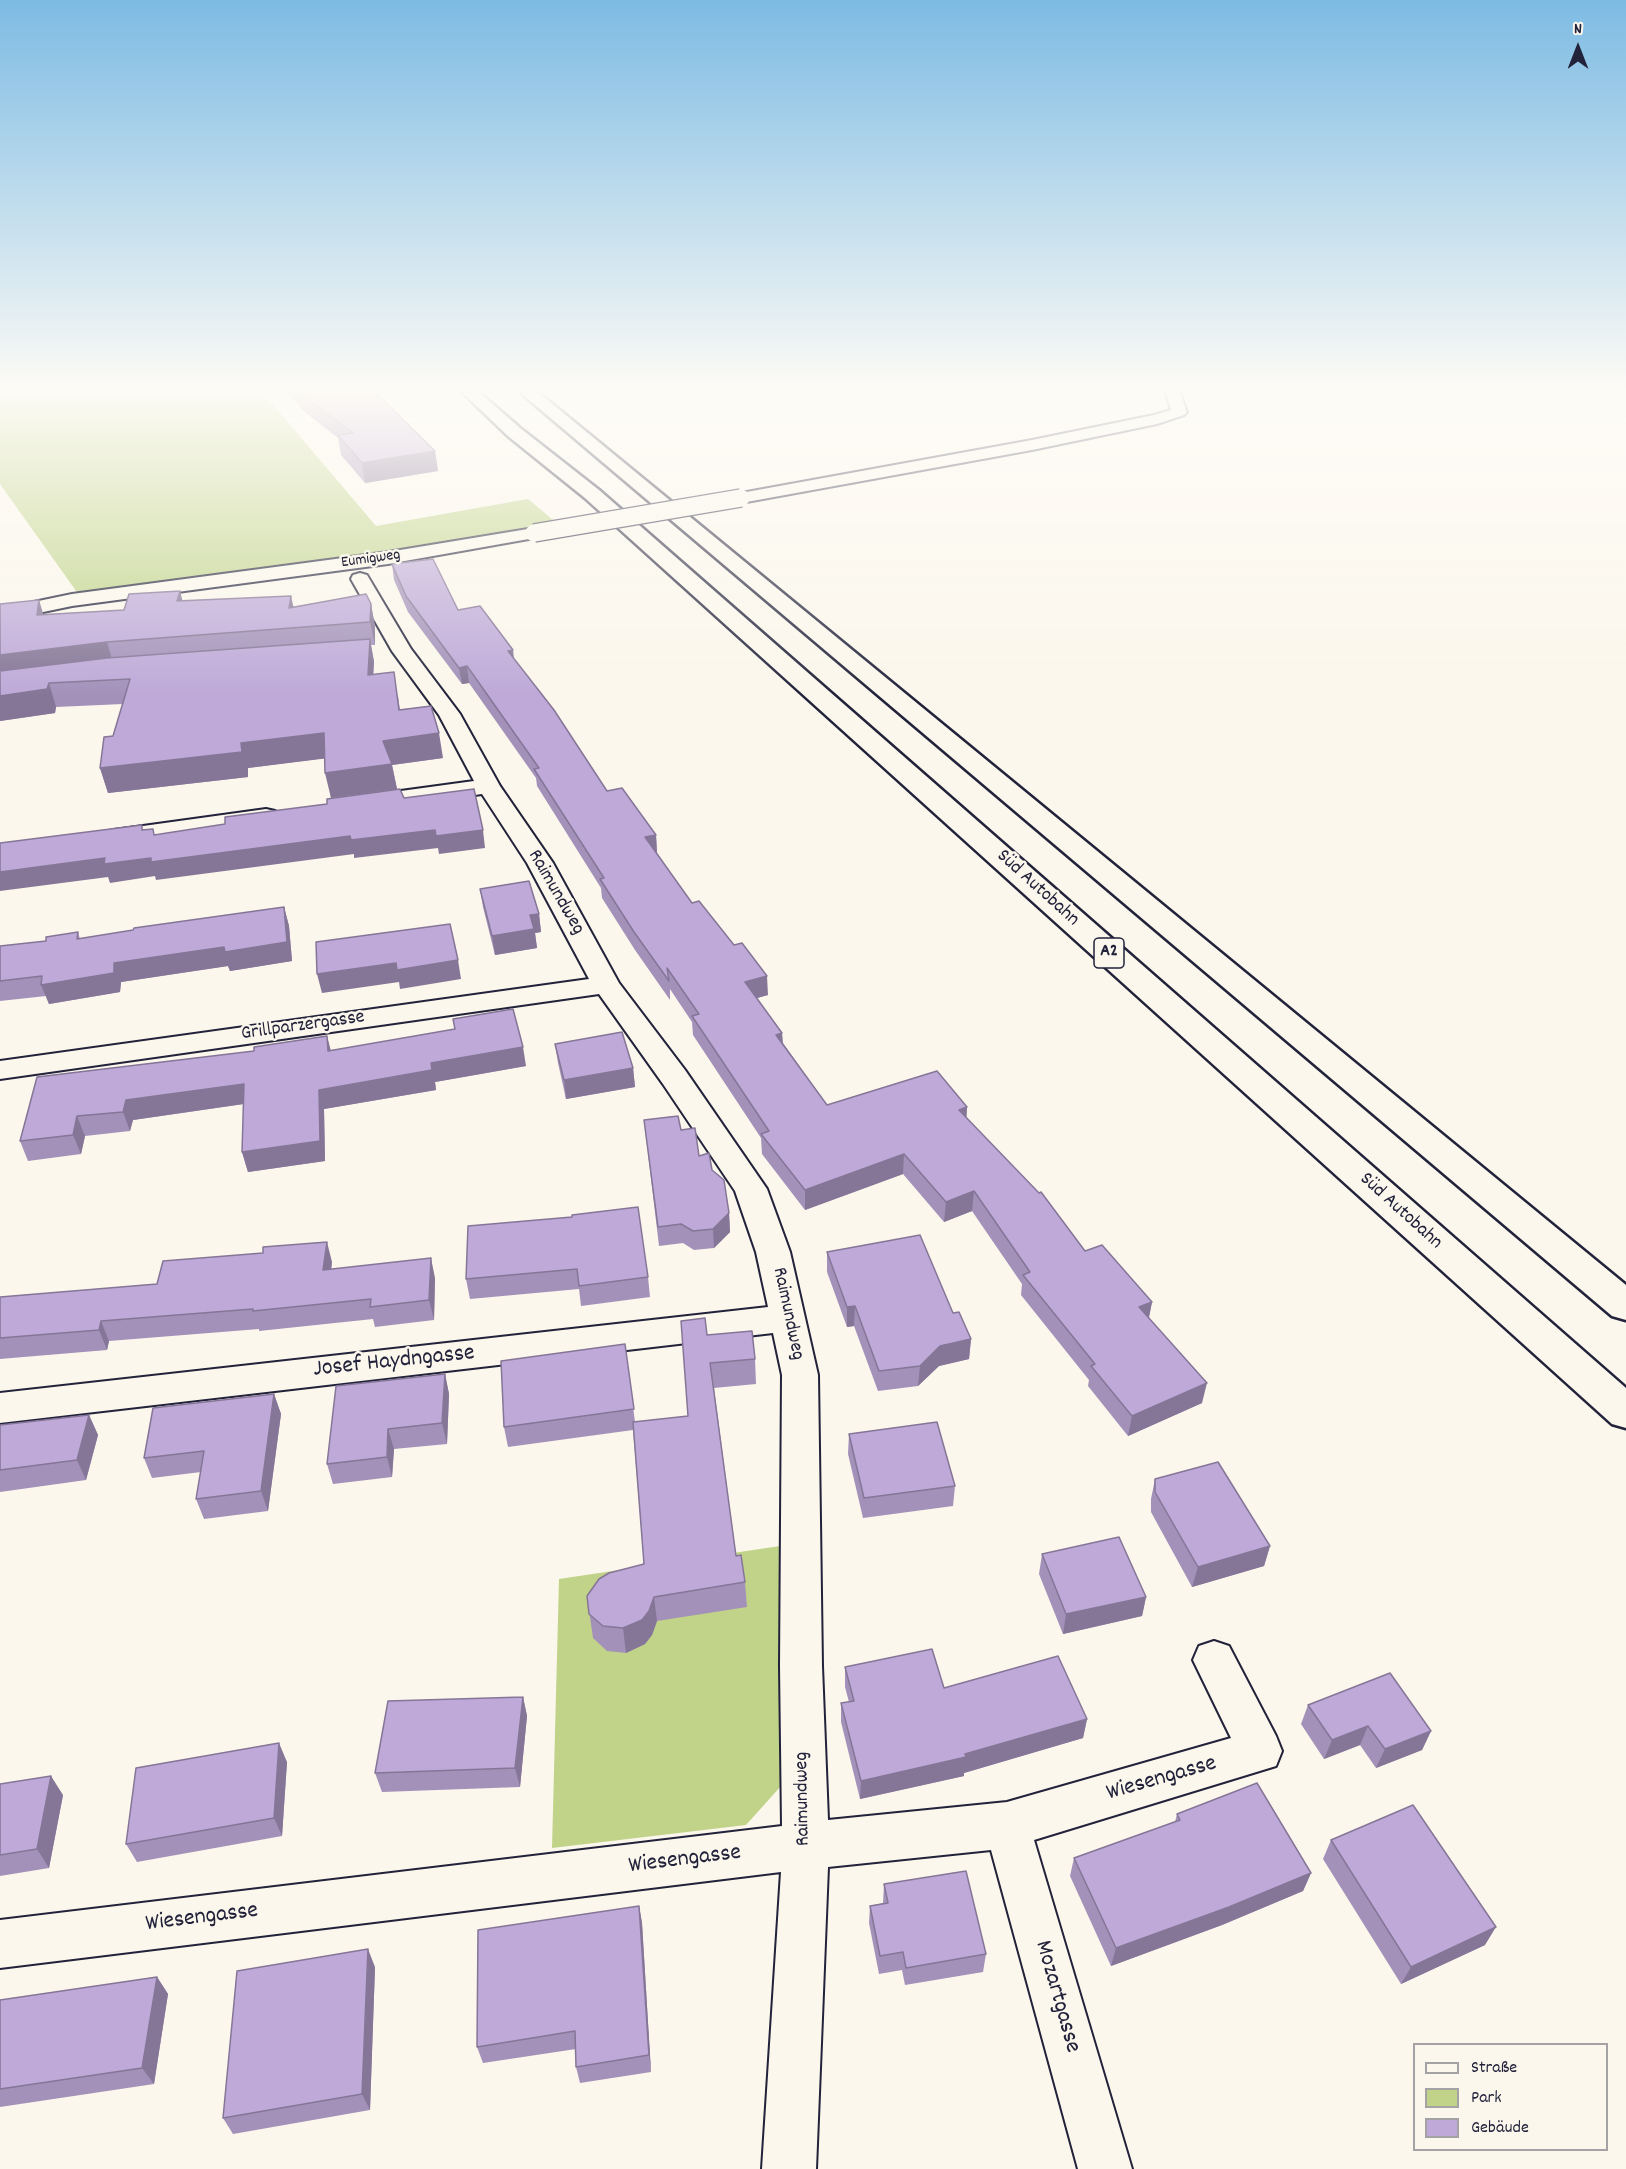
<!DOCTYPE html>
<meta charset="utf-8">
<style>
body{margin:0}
#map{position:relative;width:1626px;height:2169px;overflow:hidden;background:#fbf7ec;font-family:Dekko,sans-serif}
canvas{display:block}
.legend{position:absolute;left:1413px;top:2043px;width:195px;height:108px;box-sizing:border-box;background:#fbf7ec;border:2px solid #a4a2a5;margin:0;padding:8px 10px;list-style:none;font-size:18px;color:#22223b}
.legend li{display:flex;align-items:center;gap:12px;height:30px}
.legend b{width:30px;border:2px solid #a4a2a5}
.north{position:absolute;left:1548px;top:18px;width:60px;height:60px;-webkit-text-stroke:4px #fbf7ec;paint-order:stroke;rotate:0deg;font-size:16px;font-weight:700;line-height:24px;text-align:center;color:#22223b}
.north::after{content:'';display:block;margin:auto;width:21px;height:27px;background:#22223b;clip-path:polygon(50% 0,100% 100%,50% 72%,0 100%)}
</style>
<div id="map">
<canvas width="1626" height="2169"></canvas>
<ul class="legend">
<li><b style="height:8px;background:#fbf7ec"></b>Straße</li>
<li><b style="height:16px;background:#c0d389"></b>Park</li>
<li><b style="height:16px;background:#bea9d8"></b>Gebäude</li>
</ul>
<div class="north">N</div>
</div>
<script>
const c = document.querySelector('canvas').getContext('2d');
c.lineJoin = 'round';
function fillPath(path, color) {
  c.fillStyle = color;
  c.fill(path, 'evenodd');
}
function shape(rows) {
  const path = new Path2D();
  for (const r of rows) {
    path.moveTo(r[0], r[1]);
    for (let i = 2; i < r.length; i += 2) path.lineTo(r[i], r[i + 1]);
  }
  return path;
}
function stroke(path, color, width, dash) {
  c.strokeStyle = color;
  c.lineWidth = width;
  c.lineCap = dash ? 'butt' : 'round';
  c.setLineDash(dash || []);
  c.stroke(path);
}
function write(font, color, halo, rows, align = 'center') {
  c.font = font + ' Dekko,sans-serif';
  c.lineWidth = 5;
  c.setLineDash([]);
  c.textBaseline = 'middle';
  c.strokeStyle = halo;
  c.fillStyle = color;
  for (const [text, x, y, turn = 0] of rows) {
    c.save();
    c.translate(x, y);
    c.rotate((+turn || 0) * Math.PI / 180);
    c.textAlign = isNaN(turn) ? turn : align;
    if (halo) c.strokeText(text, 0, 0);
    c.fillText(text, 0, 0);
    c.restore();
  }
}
fillPath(shape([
 [0,393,263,393,376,526,528,499,558,524,289,570,79,595,0,484],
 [780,1546,781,1786,746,1825,552,1848,559,1579]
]), '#c0d389');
const street = shape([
 [1166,393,1180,393,1187,412,1184,415,1157,424,1032,450,741,503,735,502,732,498,735,494,741,493,1032,440,1154,415,1171,410,1166,393],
 [534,528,540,529,543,533,540,537,388,564,72,606,0,621,0,609,72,594,388,552,534,528],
 [360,573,367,575,411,649,460,714,500,786,553,863,619,983,685,1070,767,1189,790,1252,818,1375,822,1666,828,1820,1007,1802,1231,1738,1193,1660,1199,1646,1214,1641,1229,1646,1276,1736,1282,1751,1276,1766,1034,1840,1132,2169,1078,2169,991,1850,828,1867,816,2169,762,2169,781,1872,0,1968,0,1920,782,1826,780,1666,782,1375,773,1333,0,1423,0,1393,768,1307,756,1252,735,1191,663,1084,599,994,0,1079,0,1061,589,979,527,863,482,794,364,810,356,808,352,803,356,798,364,796,474,781,439,715,392,651,351,579,353,575,360,573],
 [266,809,275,811,278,816,275,821,114,844,105,842,102,837,105,832,114,830,266,809]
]);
const highway = shape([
 [463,393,480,393,520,428,599,490,1626,1388,1626,1428,1612,1424,585,498,508,436,463,393],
 [521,393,539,393,1626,1285,1626,1320,1612,1316,521,393]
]);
stroke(street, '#22223b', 4);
stroke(highway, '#22223b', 5);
fillPath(street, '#fbf7ec');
fillPath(highway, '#fbf7ec');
const streetBridge = shape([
 [534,533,741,498]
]);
stroke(streetBridge, '#22223b', 20, []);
stroke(streetBridge, '#fbf7ec', 17);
fillPath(shape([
 [287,393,376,393,435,451,438,471,365,483,341,455,338,438,306,413],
 [392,564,458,610,514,659,607,791,656,835,657,853,656,853,692,903,768,995,757,998,782,1033,783,1043,827,1105,967,1107,966,1117,1085,1251,1152,1302,1149,1317,1202,1403,1128,1436,1088,1386,1089,1380,1021,1295,1022,1284,972,1211,944,1222,903,1174,805,1210,762,1154,761,1138,693,1035,692,1022,670,989,670,1000,635,950,602,898,601,888,537,786,536,778,469,683,462,684,408,612,394,580],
 [183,600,293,607,371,604,375,627,375,645,371,645,374,662,373,674,398,696,400,710,443,758,392,765,397,789,331,798,325,758,248,768,248,777,108,793,100,768,113,736,123,704,56,707,55,713,0,721,0,696,43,615,124,610],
 [480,889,539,914,541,932,535,933,537,948,495,955,483,907],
 [284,907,289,926,292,961,230,971,228,966,121,982,120,992,49,1004,46,996,0,1001,0,946,46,941,78,932,80,939],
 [327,1036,330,1050,526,1066,435,1082,436,1090,324,1109,325,1161,248,1172,242,1152,244,1104,133,1120,130,1131,85,1136,81,1154,28,1161,20,1141,37,1077,254,1051],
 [555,1044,633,1068,635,1087,566,1099,558,1063],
 [644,1120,681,1130,699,1156,712,1170,729,1213,730,1232,714,1248,694,1250,683,1243,659,1246],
 [572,1217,648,1277,650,1297,581,1306,579,1289,470,1299,466,1279],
 [827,1252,953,1313,971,1339,969,1359,939,1366,918,1386,878,1391,854,1326,847,1327,827,1272],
 [332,1262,331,1269,435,1278,434,1320,375,1327,373,1319,259,1331,259,1329,109,1341,107,1350,0,1359,0,1297,157,1284],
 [707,1335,755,1359,756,1384,714,1388,736,1556,745,1582,747,1607,657,1621,652,1635,645,1644,626,1653,607,1651,593,1638,587,1596,644,1564,633,1430,508,1447,504,1427,625,1344,635,1422,688,1416],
 [445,1374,449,1394,447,1444,394,1449,392,1477,333,1484,327,1464],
 [274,1394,281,1414,268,1511,204,1519,196,1499,201,1472,152,1478,144,1458],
 [89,1415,98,1435,86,1480,0,1492,0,1425],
 [849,1434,955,1486,953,1506,863,1518,848,1454],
 [1155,1479,1270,1546,1264,1566,1192,1587,1151,1512,1151,1499],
 [1042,1554,1146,1597,1142,1616,1063,1634,1039,1574],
 [845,1667,944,1688,1087,1719,1083,1738,964,1773,964,1776,860,1799,841,1722,841,1703,849,1702,845,1687],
 [523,1697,527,1716,520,1787,382,1792,375,1773],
 [1308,1705,1431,1731,1422,1750,1376,1768,1360,1745,1324,1759,1301,1724],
 [287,1762,282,1836,137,1862,126,1844],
 [0,1784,63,1795,49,1868,0,1876],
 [1177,1814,1311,1873,1303,1891,1222,1925,1111,1966,1070,1876,1074,1858,1175,1822],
 [1331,1840,1485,1945,1401,1984,1323,1859],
 [884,1884,986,1954,983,1972,905,1985,902,1970,879,1974,869,1923,870,1906,883,1903],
 [639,1906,642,1923,651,2072,580,2083,576,2067,576,2049,483,2063,477,2047],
 [375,1967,370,2110,233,2134,223,2118],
 [157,1977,168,1994,154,2084,0,2107,0,2000]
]), '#a391ba');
fillPath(shape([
 [435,451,438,471,365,483,362,463],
 [180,591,186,614,177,601],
 [291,596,296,618,289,608],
 [39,600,46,623,37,615],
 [371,604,375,627,375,645,370,622],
 [370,639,374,662,372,699,368,675],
 [107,642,114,666,0,680,0,655],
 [513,650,515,667,508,651],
 [467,666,469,683,462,684,459,668],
 [49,683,56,707,55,713,0,721,0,696],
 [324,733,329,758,248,768,248,777,108,793,100,768,241,743],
 [439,733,443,758,392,765,397,789,331,798,325,773,383,741],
 [435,830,483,830,485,848,439,854,438,848,354,858,354,854,156,880,155,876,110,883,108,877,0,891,0,872,105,858,151,858,350,836],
 [656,835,657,853,646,855,645,837],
 [284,907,289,926,292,961,230,971,228,966,121,982,120,992,49,1004,41,985],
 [539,914,541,932,535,933,537,948,495,955,492,936,530,915],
 [458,960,461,979,400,989,399,982,322,993,317,974,396,963],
 [767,976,768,995,746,1001,745,982],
 [782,1033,783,1052,776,1035],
 [327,1036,332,1055,328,1051],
 [523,1047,526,1066,435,1082,436,1090,324,1109,325,1161,248,1172,242,1152,319,1090,431,1063],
 [633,1068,635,1087,566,1099,564,1080],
 [244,1084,250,1103,133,1120,130,1131,123,1112,126,1100],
 [967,1107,966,1127,959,1110],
 [77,1116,85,1136,81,1154,73,1135],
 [904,1154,903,1174,805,1210,805,1190],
 [974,1191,972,1211,944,1222,946,1202],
 [729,1213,730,1232,714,1248,713,1229],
 [327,1242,332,1262,329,1290,323,1270],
 [431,1258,435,1278,434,1320,429,1300],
 [1152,1302,1148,1322,1139,1307],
 [855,1306,854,1326,847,1327,847,1307],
 [101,1321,109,1341,107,1350,99,1330],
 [971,1339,969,1359,939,1366,918,1386,920,1366,940,1346],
 [445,1374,449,1394,447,1444,442,1423],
 [1207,1383,1202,1403,1128,1436,1132,1416],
 [274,1394,281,1414,268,1511,261,1491],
 [89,1415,98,1435,86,1480,77,1460],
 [388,1429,394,1449,392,1477,387,1457],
 [1270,1546,1264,1566,1192,1587,1198,1567],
 [654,1597,657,1621,652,1635,645,1644,626,1653,623,1628],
 [1146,1597,1142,1616,1063,1634,1066,1614],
 [523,1697,527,1716,520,1787,515,1768],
 [1087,1719,1083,1738,964,1773,964,1776,860,1799,861,1781,965,1754],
 [1368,1726,1360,1745,1324,1759,1332,1740],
 [1431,1731,1422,1750,1376,1768,1385,1749],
 [279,1743,287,1762,282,1836,274,1818],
 [51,1776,63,1795,49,1868,37,1849],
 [1311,1873,1303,1891,1222,1925,1111,1966,1116,1948],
 [639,1906,642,1923,651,2072,649,2055],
 [1496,1927,1485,1945,1401,1984,1411,1967],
 [368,1949,375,1967,370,2110,362,2094],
 [157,1977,168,1994,154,2084,142,2068]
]), '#857697');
const building = shape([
 [300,393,376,393,435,451,362,463,338,435,353,433,300,393],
 [433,559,458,610,480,606,513,650,508,651,554,710,607,791,622,788,656,835,645,837,692,903,699,901,734,945,742,943,767,976,745,982,782,1033,776,1035,827,1105,937,1071,967,1107,959,1110,1039,1193,1041,1192,1085,1251,1102,1245,1152,1302,1139,1307,1207,1383,1132,1416,1091,1366,1095,1364,1023,1275,1030,1272,974,1191,946,1202,904,1154,805,1190,761,1134,769,1131,692,1016,699,1014,667,968,669,981,634,932,600,879,604,878,534,769,539,768,467,666,459,668,406,596,392,564,433,559],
 [180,591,177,601,291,596,289,608,366,594,371,604,370,622,107,642,0,655,0,604,39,600,37,615,124,610,129,594,180,591],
 [370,639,368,675,394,672,399,710,431,706,439,733,383,741,392,764,325,773,324,733,241,743,242,752,100,768,104,737,113,736,130,679,49,683,47,689,0,696,0,671,107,658,370,639],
 [400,789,404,798,474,789,483,830,436,836,435,830,351,840,350,836,151,862,151,858,104,864,105,858,0,872,0,843,142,825,142,830,153,829,154,835,225,824,225,817,327,804,327,799,400,789],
 [529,881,539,914,530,915,534,929,492,936,480,889,529,881],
 [284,907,287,942,225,952,224,947,114,963,114,973,41,985,42,976,0,981,0,946,46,941,46,937,78,932,77,939,133,930,134,928,284,907],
 [450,924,458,960,397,970,396,963,317,974,316,942,450,924],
 [513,1009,523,1047,431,1063,432,1070,319,1090,320,1141,242,1152,244,1084,126,1100,123,1112,77,1116,73,1135,20,1141,37,1077,254,1051,254,1047,327,1036,328,1051,455,1029,453,1019,513,1009],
 [622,1032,633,1068,564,1080,555,1044,622,1032],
 [678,1116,681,1130,695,1128,699,1156,709,1153,712,1170,724,1180,729,1213,713,1229,693,1231,681,1224,658,1227,644,1120,678,1116],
 [638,1207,648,1277,579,1286,577,1269,466,1279,468,1226,572,1217,572,1215,638,1207],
 [920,1235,953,1313,959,1312,971,1339,940,1346,920,1366,879,1371,855,1306,847,1307,827,1252,920,1235],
 [327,1242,323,1270,431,1258,429,1300,370,1307,371,1299,253,1311,253,1309,101,1321,99,1330,0,1338,0,1297,157,1284,163,1261,263,1253,263,1247,327,1242],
 [705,1318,707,1335,752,1331,755,1359,710,1363,736,1556,741,1555,745,1582,654,1597,649,1611,642,1620,623,1628,603,1626,589,1614,587,1596,599,1579,609,1573,644,1564,633,1422,688,1416,681,1321,705,1318],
 [625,1344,634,1409,504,1427,501,1361,625,1344],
 [445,1374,442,1423,388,1429,387,1457,327,1464,336,1386,445,1374],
 [274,1394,261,1491,196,1499,204,1451,144,1458,153,1408,274,1394],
 [89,1415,77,1460,0,1470,0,1425,89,1415],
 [937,1422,955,1486,864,1498,849,1434,937,1422],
 [1218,1462,1270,1546,1198,1567,1155,1492,1155,1479,1218,1462],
 [1119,1537,1146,1597,1066,1614,1042,1554,1119,1537],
 [932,1649,944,1688,1058,1656,1087,1719,965,1754,966,1757,861,1781,841,1703,854,1701,845,1667,932,1649],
 [1390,1673,1431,1731,1385,1749,1368,1726,1332,1740,1308,1705,1390,1673],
 [523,1697,515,1768,375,1773,388,1701,523,1697],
 [279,1743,274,1818,126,1844,136,1768,279,1743],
 [51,1776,37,1849,0,1855,0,1784,51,1776],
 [1257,1783,1311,1873,1229,1907,1116,1948,1074,1858,1180,1820,1177,1814,1257,1783],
 [1413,1805,1496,1927,1411,1967,1331,1840,1413,1805],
 [966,1871,986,1954,906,1968,903,1952,880,1956,870,1906,888,1903,884,1884,966,1871],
 [639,1906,649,2055,576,2067,575,2031,477,2047,478,1930,639,1906],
 [368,1949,362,2094,223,2118,237,1971,368,1949],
 [157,1977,142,2068,0,2089,0,2000,157,1977]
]);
fillPath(building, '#bea9d8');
stroke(building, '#857697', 1.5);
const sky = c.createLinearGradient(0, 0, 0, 696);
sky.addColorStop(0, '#7dbbe3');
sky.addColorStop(0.56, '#fdfbf6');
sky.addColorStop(1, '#fdfbf600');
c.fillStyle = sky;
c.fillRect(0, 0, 1626, 696);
write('16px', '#22223b', '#fbf7ec', [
 ["Eumigweg",371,560,-8]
]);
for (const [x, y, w] of [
 [1109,953,30]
]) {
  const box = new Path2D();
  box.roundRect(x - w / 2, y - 15, w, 30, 4.5);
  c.fillStyle = '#fbf7ec';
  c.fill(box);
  stroke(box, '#22223b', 1.5);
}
write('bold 18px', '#22223b', null, [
 ["A2",1109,953]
]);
write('20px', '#22223b', '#fbf7ec', [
 ["Süd Autobahn",1037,889,42],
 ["Raimundweg",555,893,60],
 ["Grillparzergasse",303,1027,-8],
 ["Süd Autobahn",1400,1212,42],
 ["Raimundweg",787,1314,78],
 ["Raimundweg",804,1799,-91]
]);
write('24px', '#22223b', '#fbf7ec', [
 ["Josef Haydngasse",394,1363,-6],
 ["Wiesengasse",1162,1780,-16],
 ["Wiesengasse",685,1861,-7],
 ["Wiesengasse",202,1919,-7],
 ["Mozartgasse",1056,1997,74]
]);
</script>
